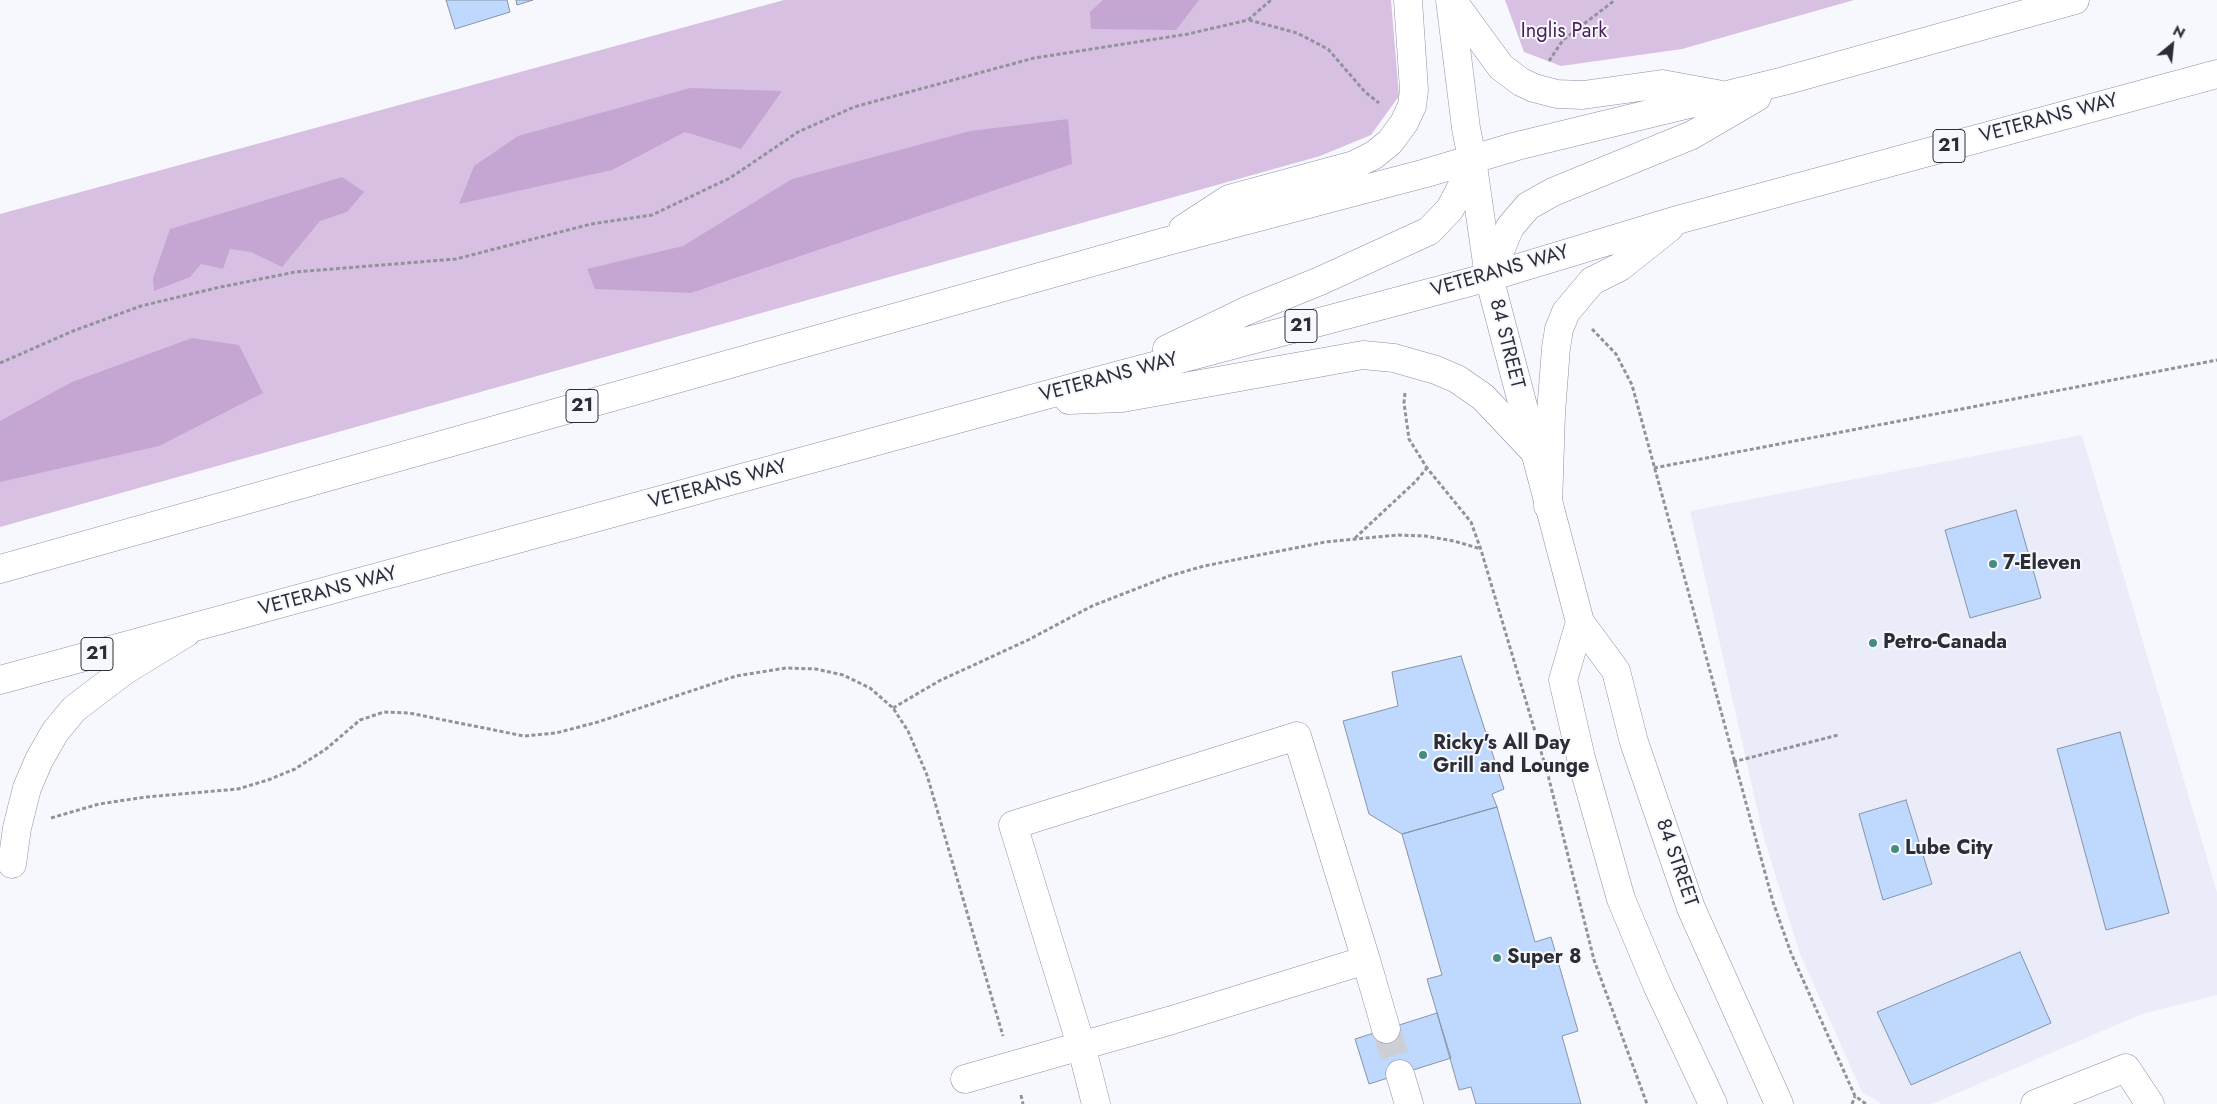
<!DOCTYPE html>
<style>
body{margin:0}
#map{position:relative;width:2217px;height:1104px;overflow:hidden;background:#f7f8fe;font-family:Jost,sans-serif}
canvas{display:block}
.north{position:absolute;left:2147px;top:20px;width:50px;height:50px;-webkit-text-stroke:4px #f7f8fe;paint-order:stroke;rotate:28deg;font-size:14px;font-weight:700;line-height:20px;text-align:center;color:#2b2d37}
.north::after{content:'';display:block;margin:auto;width:18px;height:22px;background:#2b2d37;clip-path:polygon(50% 0,100% 100%,50% 72%,0 100%)}
</style>
<div id="map">
<canvas width="2217" height="1104"></canvas>
<div class="north">N</div>
</div>
<script>
const c = document.querySelector('canvas').getContext('2d');
c.lineJoin = 'round';
function fillPath(path, color) {
  c.fillStyle = color;
  c.fill(path, 'evenodd');
}
function shape(rows) {
  const path = new Path2D();
  for (const r of rows) {
    path.moveTo(r[0], r[1]);
    for (let i = 2; i < r.length; i += 2) path.lineTo(r[i], r[i + 1]);
  }
  return path;
}
function stroke(path, color, width, dash) {
  c.strokeStyle = color;
  c.lineWidth = width;
  c.lineCap = dash ? 'butt' : 'round';
  c.setLineDash(dash || []);
  c.stroke(path);
}
function write(font, color, halo, rows, align = 'center') {
  c.font = font + ' Jost,sans-serif';
  c.lineWidth = 4;
  c.setLineDash([]);
  c.textBaseline = 'middle';
  c.strokeStyle = halo;
  c.fillStyle = color;
  for (const [text, x, y, turn = 0] of rows) {
    c.save();
    c.translate(x, y);
    c.rotate((+turn || 0) * Math.PI / 180);
    c.textAlign = isNaN(turn) ? turn : align;
    if (halo) c.strokeText(text, 0, 0);
    c.fillText(text, 0, 0);
    c.restore();
  }
}
fillPath(shape([
 [2082,435,2217,892,2217,995,2142,1014,1932,1104,1882,1104,1862,1092,1800,954,1763,835,1690,511]
]), '#eaecfa');
fillPath(shape([
 [784,0,1391,0,1399,96,1371,135,1320,156,0,527,0,214],
 [1505,0,1854,0,1682,49,1561,66,1524,52]
]), '#d8c0e3');
fillPath(shape([
 [1103,0,1199,0,1176,30,1091,29,1090,12],
 [690,88,782,91,741,149,685,132,612,170,459,204,474,166,518,136],
 [1068,119,1072,164,691,293,595,289,587,269,683,246,792,179,970,131],
 [342,177,364,192,347,212,320,221,282,267,251,252,230,249,223,269,201,264,190,277,154,291,153,278,170,229],
 [192,338,239,345,263,393,159,446,0,482,0,421,72,382]
]), '#c5a6d3');
const building = shape([
 [446,0,507,0,510,12,455,29,446,0],
 [516,0,533,0,517,5,516,0],
 [2016,510,2041,598,1970,618,1945,530,2016,510],
 [1461,656,1504,789,1492,794,1497,807,1402,834,1369,814,1343,721,1398,706,1392,672,1461,656],
 [2120,732,2169,913,2106,930,2057,749,2120,732],
 [1906,800,1932,884,1883,900,1859,814,1906,800],
 [1497,807,1535,942,1551,937,1578,1031,1562,1036,1581,1104,1476,1104,1471,1087,1459,1090,1437,1013,1427,979,1442,975,1402,834,1497,807],
 [2020,952,2051,1023,1911,1085,1877,1012,2020,952],
 [1437,1013,1451,1058,1369,1084,1355,1039,1437,1013]
]);
fillPath(building, '#bfd8fd');
stroke(building, '#8694a9', 1);
stroke(shape([
 [1386,1029,1400,1074]
]), '#cecfd6', 28, [28, 14]);
const minor = shape([
 [1450,0,1466,128,1472,159,1489,277,1580,622,1616,671,1634,742,1691,908,1779,1104],
 [1580,622,1563,680,1581,758,1621,899,1657,985,1713,1104],
 [12,864,17,828,27,788,39,760,55,732,74,709,124,671,186,633],
 [1400,1074,1409,1104],
 [965,1079,1172,1020,1366,960,1386,1029],
 [1096,1104,1081,1045,1013,825,1297,736,1366,960],
 [2035,1104,2126,1068,2150,1104]
]);
const major = shape([
 [1452,0,1501,67,1521,82,1534,88,1557,94,1583,95,1662,84,1717,94],
 [1183,229,1229,199,1354,165,1374,155,1390,142,1404,123,1412,106,1414,90,1408,0],
 [1489,277,1510,227,1528,206,1553,192,1692,135,1757,97],
 [1167,349,1246,311,1320,281,1429,231,1450,209,1461,188,1472,159],
 [1069,400,1122,398,1363,355,1394,358,1436,370,1457,379,1483,397,1534,451],
 [1548,506,1551,413,1556,348,1559,329,1566,312,1592,281,1620,267,1669,228],
 [0,569,1164,242,1426,173,1517,146,1784,81,2075,0],
 [0,680,1112,377,1489,277,1681,219,2217,74]
]);
stroke(minor, '#8c90a8', 29);
stroke(major, '#8c90a8', 29);
stroke(shape([
 [1249,20,1297,33,1328,49,1365,92,1379,103],
 [1549,61,1563,40,1615,0],
 [1592,329,1616,354,1632,385,1773,902,1791,953,1855,1096,1866,1104],
 [0,363,73,331,141,306,216,288,295,272,456,259,591,224,652,215,730,178,798,132,854,107,1034,58,1188,34,1248,20,1271,0],
 [1405,393,1404,403,1409,439,1427,468,1471,522,1481,550,1548,775,1594,960,1647,1104],
 [1654,468,2217,360],
 [1355,538,1415,482,1427,468],
 [893,708,939,681,1028,640,1092,606,1169,576,1204,566,1325,542,1398,535,1425,536,1454,541,1481,549],
 [1733,762,1838,735],
 [51,818,99,804,146,797,238,789,268,780,295,769,326,749,360,720,384,712,409,713,524,736,556,733,598,722,736,676,786,668,816,669,843,675,870,688,893,708,908,731,927,775,1003,1036],
 [1021,1095,1023,1104],
 [1852,1104,1855,1096]
]), '#91939b', 3, [4, 2.5]);
stroke(minor, '#fff', 28);
stroke(major, '#fff', 28);
for (const [x, y, r, color] of [
 [1993,564,5,"#478c80"],
 [1873,643,5,"#478c80"],
 [1423,755,5,"#478c80"],
 [1895,849,5,"#478c80"],
 [1497,958,5,"#478c80"]
]) {
  const dot = new Path2D();
  dot.arc(x, y, r, 0, 2 * Math.PI);
  c.fillStyle = color;
  c.fill(dot);
  stroke(dot, '#f7f8fe', 2);
}
for (const [x, y, w] of [
 [1949,146,32],
 [1301,326,32],
 [582,406,32],
 [97,654,32]
]) {
  const box = new Path2D();
  box.roundRect(x - w / 2, y - 16.5, w, 33, 4);
  c.fillStyle = '#f7f8fe';
  c.fill(box);
  stroke(box, '#2b2d37', 1);
}
write('bold 19px', '#2b2d37', null, [
 ["21",1949,146],
 ["21",1301,326],
 ["21",582,406],
 ["21",97,654]
]);
write('20px', '#492158', '#f7f8fe', [
 ["Inglis Park",1564,32]
]);
write('20px', '#2b2d37', '#f7f8fe', [
 ["VETERANS WAY",2049,119,-15],
 ["VETERANS WAY",1500,272,-16],
 ["84 STREET",1506,344,76],
 ["VETERANS WAY",1109,378,-15],
 ["VETERANS WAY",718,485,-15],
 ["VETERANS WAY",328,592,-15],
 ["84 STREET",1676,863,71]
]);
write('bold 20px', '#2b2d37', '#f7f8fe', [
 ["7-Eleven",2003,564],
 ["Petro-Canada",1883,643],
 ["Ricky's All Day",1433,744],
 ["Grill and Lounge",1433,767],
 ["Lube City",1905,849],
 ["Super 8",1507,958]
], 'left');
</script>
